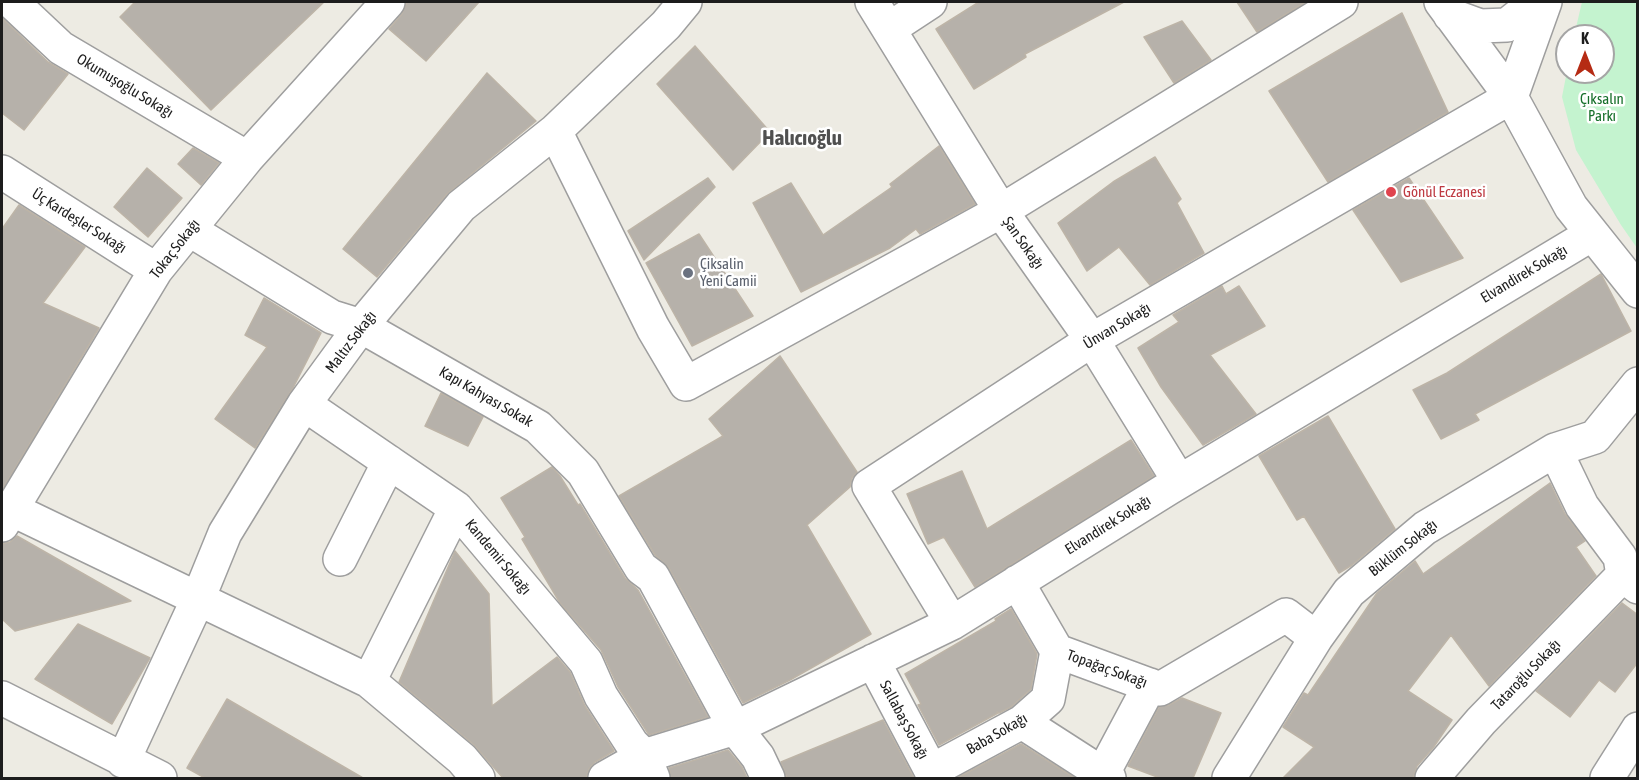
<!DOCTYPE html>
<meta charset="utf-8">
<style>
body{margin:0}
#map{position:relative;width:1639px;height:780px;overflow:hidden;background:#edebe3;font-family:"Asap Condensed",sans-serif}
canvas{display:block}
.frame{position:absolute;inset:0;border:3px solid #1d1d1d;pointer-events:none}
.north{position:absolute;left:1555px;top:24px;width:60px;height:60px;box-sizing:border-box;background:#fff;border:2px solid #a5a5a5;border-radius:50%;rotate:0deg;font-size:16px;font-weight:700;line-height:24px;text-align:center;color:#1d1d1d}
.north::after{content:'';display:block;margin:auto;width:21px;height:27px;background:#b52b14;clip-path:polygon(50% 0,100% 100%,50% 72%,0 100%)}
</style>
<div id="map">
<canvas width="1639" height="780"></canvas>
<div class="frame"></div>
<div class="north">K</div>
</div>
<script>
const c = document.querySelector('canvas').getContext('2d');
c.lineJoin = 'round';
function fillPath(path, color) {
  c.fillStyle = color;
  c.fill(path, 'evenodd');
}
function shape(rows) {
  const path = new Path2D();
  for (const r of rows) {
    path.moveTo(r[0], r[1]);
    for (let i = 2; i < r.length; i += 2) path.lineTo(r[i], r[i + 1]);
  }
  return path;
}
function stroke(path, color, width, dash) {
  c.strokeStyle = color;
  c.lineWidth = width;
  c.lineCap = dash ? 'butt' : 'round';
  c.setLineDash(dash || []);
  c.stroke(path);
}
function write(font, color, halo, rows, align = 'center') {
  c.font = font + ' "Asap Condensed",sans-serif';
  c.lineWidth = 5;
  c.setLineDash([]);
  c.textBaseline = 'middle';
  c.strokeStyle = halo;
  c.fillStyle = color;
  for (const [text, x, y, turn = 0] of rows) {
    c.save();
    c.translate(x, y);
    c.rotate((+turn || 0) * Math.PI / 180);
    c.textAlign = isNaN(turn) ? turn : align;
    if (halo) c.strokeText(text, 0, 0);
    c.fillText(text, 0, 0);
    c.restore();
  }
}
fillPath(shape([
 [1582,2,1637,2,1637,248,1621,225,1576,150,1562,97,1567,71,1603,72,1603,36,1574,36]
]), '#c4f3cf');
const building = shape([
 [135,2,324,2,211,110,120,17,135,2],
 [407,2,479,2,426,61,389,29,402,14,407,2],
 [979,2,1124,2,1025,54,1026,57,974,89,936,29,979,2],
 [1237,2,1306,2,1257,32,1237,2],
 [1402,13,1448,112,1328,182,1269,91,1402,13],
 [2,18,48,62,68,74,24,130,2,113,2,18],
 [1182,21,1211,60,1174,83,1144,37,1182,21],
 [695,46,770,132,733,170,657,84,695,46],
 [487,73,536,121,447,194,377,277,343,249,487,73],
 [939,146,975,204,920,234,916,229,890,248,801,292,753,203,791,183,823,235,892,187,890,184,939,146],
 [193,148,219,163,201,185,178,164,193,148],
 [1155,157,1181,199,1177,203,1204,253,1150,285,1119,247,1087,271,1058,223,1113,182,1155,157],
 [147,168,182,198,148,237,114,207,147,168],
 [708,178,715,187,644,260,628,231,708,178],
 [1409,178,1463,258,1401,282,1353,210,1409,178],
 [19,205,85,247,43,303,99,328,2,490,2,229,19,205],
 [699,234,753,316,692,346,646,263,699,234],
 [1601,274,1631,331,1475,414,1479,420,1441,439,1413,390,1447,373,1601,274],
 [1222,286,1226,294,1239,286,1265,326,1210,355,1256,414,1203,445,1161,387,1138,348,1179,322,1173,315,1222,286],
 [264,298,321,333,293,388,255,448,215,419,267,347,245,335,264,298],
 [780,356,857,472,852,478,850,487,807,525,871,634,790,680,743,703,669,568,655,555,619,496,723,436,709,419,780,356],
 [441,393,483,417,468,446,425,426,441,393],
 [1328,416,1395,529,1352,565,1339,573,1304,516,1297,520,1259,456,1328,416],
 [1131,440,1154,476,975,587,944,537,928,544,907,494,962,471,987,529,1131,440],
 [552,467,560,476,578,505,580,504,625,578,638,590,708,717,649,735,618,687,601,650,560,603,522,539,525,537,501,498,552,467],
 [1550,483,1565,514,1585,541,1576,547,1596,576,1489,686,1451,635,1408,691,1452,720,1433,748,1417,766,1413,778,1283,778,1314,747,1283,727,1304,693,1308,695,1377,593,1415,561,1423,574,1550,483],
 [17,536,131,601,15,631,2,619,2,544,10,542,17,536],
 [455,551,489,594,492,706,557,657,570,672,585,706,614,751,595,762,589,769,586,778,503,778,474,745,399,682,455,551],
 [1622,603,1638,615,1638,662,1615,692,1599,680,1570,717,1536,691,1622,603],
 [1011,609,1037,654,1031,689,1011,707,999,713,997,712,998,713,939,745,918,705,921,704,905,674,996,621,995,619,1011,609],
 [78,624,150,658,112,724,35,679,78,624],
 [1182,698,1221,713,1193,778,1160,778,1128,766,1159,707,1169,705,1182,698],
 [227,699,363,778,205,778,187,768,227,699],
 [883,720,914,778,787,778,781,762,883,720],
 [1021,744,1075,778,957,778,1021,744],
 [728,750,742,767,747,778,671,778,669,768,728,750]
]);
fillPath(building, '#b6b1aa');
stroke(building, '#bdb4a7', 1.5);
const minor = shape([
 [12,2,61,48,247,158],
 [872,2,1001,211,1092,340,1179,481],
 [1441,2,1511,97,1571,207,1638,291],
 [1450,15,1480,26,1507,25,1536,2],
 [889,29,930,2],
 [1511,97,1545,2],
 [555,131,653,328,686,384,1001,211,1341,2],
 [2,172,156,270],
 [190,230,332,317,361,326,538,427,583,472,641,568,653,577,735,728,758,757,768,778],
 [304,404,456,508,586,662,601,696,632,744,644,756,653,778],
 [1555,450,1582,506,1620,557,1623,575,1638,587],
 [11,509,369,681,462,759,478,778],
 [2,525,156,270,247,158,388,2],
 [340,559,389,462],
 [1017,582,1057,651,1160,689,1286,615,1316,638],
 [952,623,869,486,1092,340,1511,97],
 [873,661,935,778],
 [369,681,456,508],
 [2,698,160,778],
 [1022,722,1109,778],
 [123,761,198,599,225,533,304,404,361,326,461,206,555,131,666,25,685,2],
 [931,771,1022,722,1048,699,1057,651],
 [1102,775,1150,685],
 [605,778,644,756,735,728,952,623,1169,488,1592,234],
 [1229,778,1316,638,1349,592,1425,528,1555,450,1595,437,1638,384],
 [1432,778,1481,721,1623,575],
 [1607,778,1638,729]
]);
stroke(minor, '#9e9e9e', 36);
stroke(minor, '#fff', 33);
for (const [x, y, r, color] of [
 [1391,192,6,"#e0444e"],
 [688,273,6,"#6b7280"]
]) {
  const dot = new Path2D();
  dot.arc(x, y, r, 0, 2 * Math.PI);
  c.fillStyle = color;
  c.fill(dot);
  stroke(dot, '#fff', 2);
}
write('15px', '#1d1d1d', '#fff', [
 ["Okumuşoğlu Sokağı",125,86,31],
 ["Üç Kardeşler Sokağı",79,221,32],
 ["Şan Sokağı",1023,243,55],
 ["Tokaç Sokağı",175,249,-52],
 ["Elvandirek Sokağı",1524,274,-31],
 ["Ünvan Sokağı",1117,326,-31],
 ["Maltız Sokağı",351,342,-53],
 ["Kapı Kahyası Sokak",486,397,30],
 ["Elvandirek Sokağı",1108,525,-32],
 ["Büklüm Sokağı",1403,548,-38],
 ["Kandemir Sokağı",498,557,50],
 ["Topağaç Sokağı",1107,669,20],
 ["Tataroğlu Sokağı",1526,675,-46],
 ["Sallabaş Sokağı",904,720,62],
 ["Baba Sokağı",997,734,-30]
]);
write('15px', '#166f2a', '#fff', [
 ["Çıksalın",1602,99],
 ["Parkı",1602,116]
]);
write('15px', '#be3a42', '#fff', [
 ["Gönül Eczanesi",1403,192]
], 'left');
write('15px', '#5b616d', '#fff', [
 ["Çiksalin",700,264],
 ["Yeni Camii",700,281]
], 'left');
write('bold 21px', '#505050', '#fff', [
 ["Halıcıoğlu",802,138]
]);
</script>
